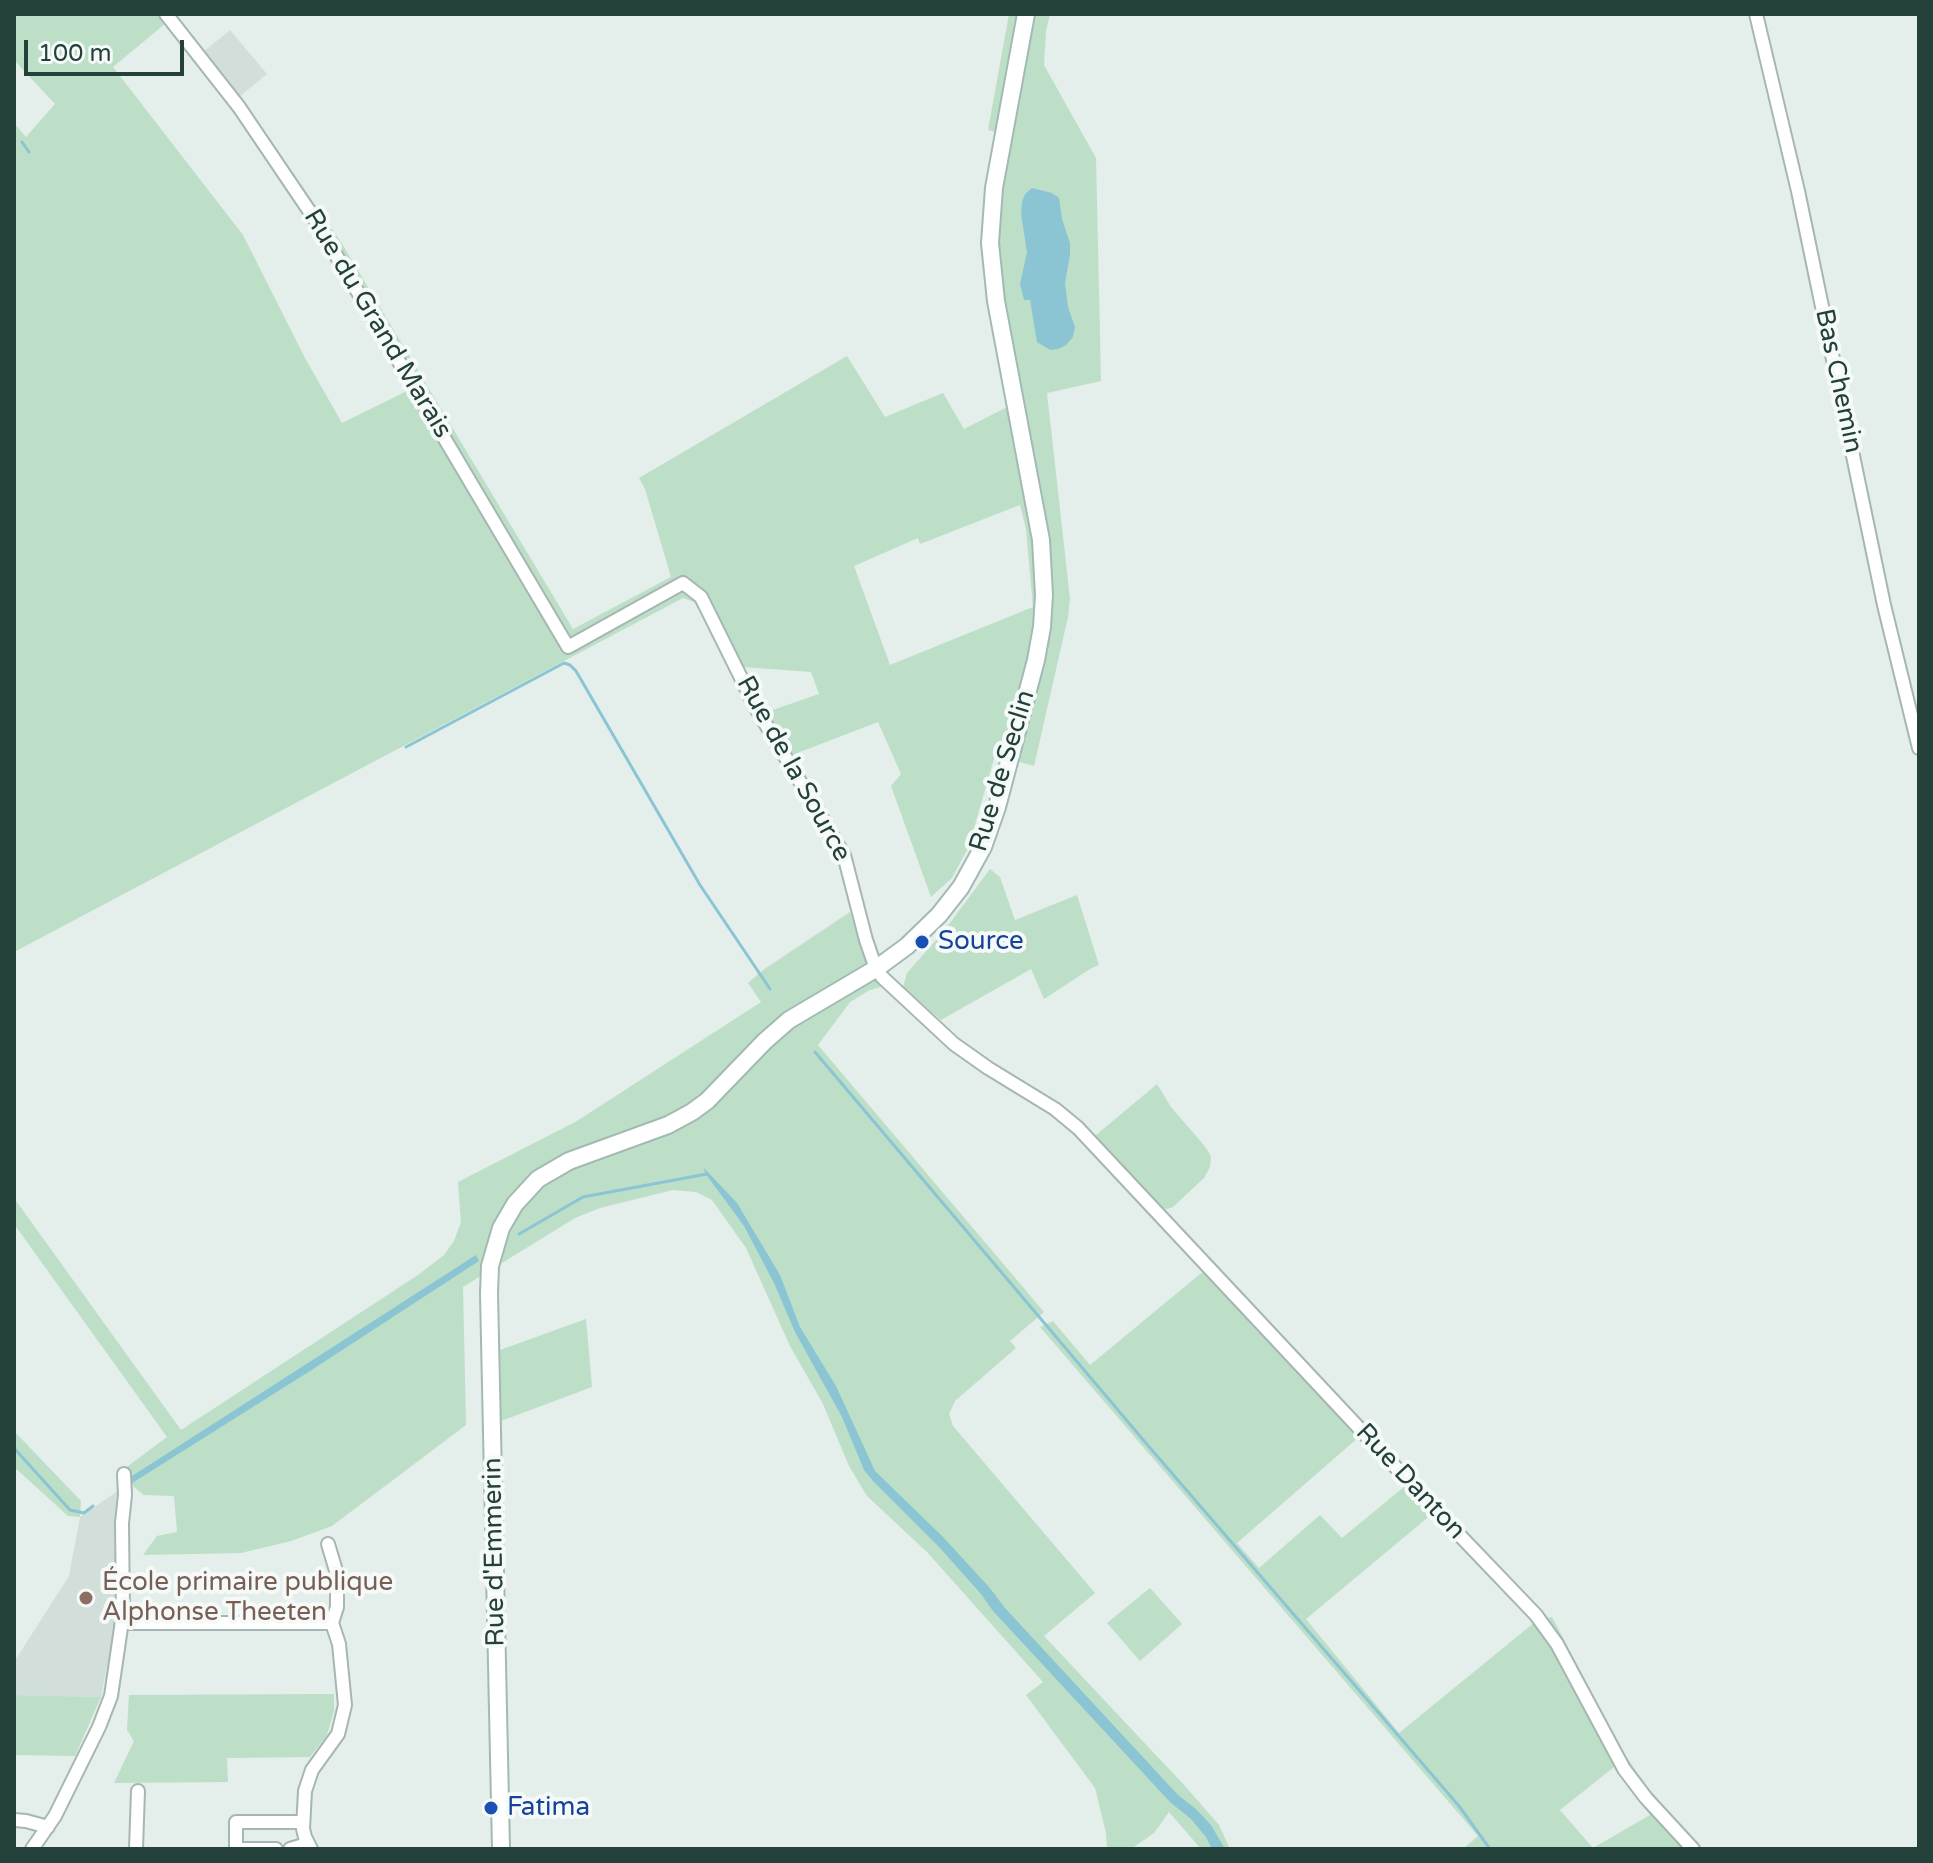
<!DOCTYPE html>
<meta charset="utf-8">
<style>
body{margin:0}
#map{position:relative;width:1933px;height:1863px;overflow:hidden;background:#e4eeea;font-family:"Varela Round",sans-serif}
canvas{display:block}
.frame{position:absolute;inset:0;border:16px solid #23403a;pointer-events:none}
.scale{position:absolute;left:24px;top:40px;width:160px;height:36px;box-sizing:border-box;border:4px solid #23403a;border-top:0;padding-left:10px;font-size:24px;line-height:28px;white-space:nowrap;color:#23403a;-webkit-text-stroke:6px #f5faf8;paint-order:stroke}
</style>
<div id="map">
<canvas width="1933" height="1863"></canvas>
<div class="frame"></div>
<div class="scale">100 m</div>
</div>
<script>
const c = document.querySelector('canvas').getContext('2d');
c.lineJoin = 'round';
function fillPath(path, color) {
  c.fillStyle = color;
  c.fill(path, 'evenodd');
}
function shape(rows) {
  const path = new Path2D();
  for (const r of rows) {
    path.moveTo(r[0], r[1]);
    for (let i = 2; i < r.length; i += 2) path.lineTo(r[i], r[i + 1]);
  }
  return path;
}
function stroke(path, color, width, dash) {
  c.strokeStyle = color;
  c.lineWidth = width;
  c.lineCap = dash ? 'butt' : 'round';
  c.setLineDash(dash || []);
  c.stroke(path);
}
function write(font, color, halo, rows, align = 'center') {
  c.font = font + ' "Varela Round",sans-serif';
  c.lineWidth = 8;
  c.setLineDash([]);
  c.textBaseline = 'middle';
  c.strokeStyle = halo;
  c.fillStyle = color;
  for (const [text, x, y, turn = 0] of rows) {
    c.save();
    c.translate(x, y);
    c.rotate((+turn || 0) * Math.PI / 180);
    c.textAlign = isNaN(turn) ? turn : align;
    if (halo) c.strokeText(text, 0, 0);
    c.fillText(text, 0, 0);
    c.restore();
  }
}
fillPath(shape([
 [230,30,267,74,239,97,202,53],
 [122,1488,118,1517,116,1620,101,1697,14,1695,14,1662,69,1576,80,1517]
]), '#d2ded9');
fillPath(shape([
 [14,14,173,14,239,97,341,242,573,629,671,577,645,489,639,478,847,356,885,417,943,393,964,429,1021,400,999,284,997,249,998,221,1011,136,988,130,1009,14,1050,14,1046,31,1044,65,1096,158,1101,381,1047,393,1070,599,1068,617,1034,766,995,755,969,846,952,878,931,897,891,786,901,774,878,722,792,755,767,712,819,694,811,672,729,666,709,627,694,602,683,598,14,952,14,123,26,137,55,104,14,60],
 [166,23,228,102,296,202,407,391,342,423,305,358,243,235,113,67],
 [1020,505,1026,529,1033,607,890,665,854,566,918,538,920,544],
 [990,869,1000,877,1015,920,1077,895,1099,965,1090,969,1044,999,1031,969,941,1020,903,987,907,973,944,931],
 [850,912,864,955,881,987,870,990,850,1002,818,1045,1044,1312,1010,1341,1016,1348,955,1401,949,1414,953,1426,1095,1593,1044,1636,1185,1786,1219,1825,1230,1849,1201,1849,1169,1812,1154,1833,1131,1849,1107,1849,1106,1833,1095,1788,1026,1695,1043,1682,927,1552,867,1496,849,1466,823,1404,790,1346,746,1248,712,1200,696,1192,673,1190,600,1208,575,1218,463,1287,466,1425,332,1526,291,1541,241,1553,143,1555,157,1536,177,1532,174,1496,144,1495,134,1487,124,1469,167,1437,14,1224,14,1198,181,1430,418,1275,444,1255,454,1241,461,1222,458,1182,577,1121,761,1002,748,983,763,970],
 [1157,1084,1171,1107,1203,1144,1211,1156,1210,1167,1204,1178,1173,1207,1166,1209,1158,1206,1150,1199,1095,1136],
 [1205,1270,1359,1437,1237,1543,1259,1568,1320,1515,1342,1538,1404,1487,1432,1514,1306,1619,1399,1733,1535,1622,1552,1617,1624,1754,1653,1794,1703,1849,1463,1849,1478,1836,1040,1327,1053,1321,1090,1365],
 [1614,1767,1650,1815,1593,1848,1560,1810],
 [586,1319,592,1387,501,1421,500,1350],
 [14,1431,81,1501,80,1517,68,1516,14,1467],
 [1150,1588,1182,1624,1140,1661,1107,1623],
 [334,1694,334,1711,327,1735,310,1757,227,1758,228,1782,114,1783,134,1741,127,1730,129,1695],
 [14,1695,101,1697,75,1756,14,1755]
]), '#bddfc7');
fillPath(shape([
 [1032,188,1052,193,1059,198,1062,219,1070,243,1070,255,1065,283,1068,307,1075,327,1073,337,1066,345,1058,349,1050,350,1037,342,1030,300,1024,300,1020,284,1027,252,1021,214,1022,202,1025,194],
 [704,1168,737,1203,780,1275,800,1327,836,1386,875,1471,943,1537,989,1587,1005,1608,1178,1795,1196,1809,1211,1825,1225,1849,1212,1849,1206,1837,1191,1819,1170,1802,993,1611,981,1594,940,1548,873,1481,864,1470,842,1417,795,1332,774,1283,744,1226,705,1173],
 [476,1255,479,1261,310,1371,129,1485,129,1478]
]), '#8bc5d4');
stroke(shape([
 [22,142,29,152],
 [406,747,564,663,570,665,576,671,700,885,770,989],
 [815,1052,1145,1442,1459,1806,1490,1849],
 [519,1234,583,1197,707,1174],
 [14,1448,70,1510,84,1513,93,1506]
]), '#8bc5d4', 3);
const street = shape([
 [166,14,239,107,314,218,568,647,683,583,701,597,756,708,844,855,866,940,874,963,882,977,954,1044,988,1068,1055,1109,1078,1128,1447,1522,1536,1615,1557,1644,1624,1769,1646,1798,1693,1849],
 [1756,14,1798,191,1884,605,1919,748],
 [123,1623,332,1623],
 [14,1820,26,1821,48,1827],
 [32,1849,55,1816,99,1727,111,1696,123,1614,122,1523,125,1495,124,1474],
 [136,1849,138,1791],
 [236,1849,236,1822,303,1822],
 [236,1849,276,1849],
 [290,1849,307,1844],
 [311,1849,305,1837,303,1829,305,1791,312,1770,338,1734,345,1705,339,1644,332,1623,337,1607,337,1574,328,1544]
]);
const secondary = shape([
 [501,1849,489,1293,490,1266,501,1228,515,1204,538,1179,569,1161,668,1125,692,1112,707,1101,765,1041,789,1020,877,968,907,946,939,915,961,887,983,847,997,807,1036,660,1042,627,1044,595,1041,540,996,301,990,243,994,188,1026,14]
]);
stroke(street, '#a6b6b2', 16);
stroke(secondary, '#a2bab3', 20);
stroke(street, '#fff', 12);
stroke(secondary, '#fff', 16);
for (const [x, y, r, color] of [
 [922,942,8,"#1a4fb4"],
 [86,1598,8,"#8d6e63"],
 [491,1808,8,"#1a4fb4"]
]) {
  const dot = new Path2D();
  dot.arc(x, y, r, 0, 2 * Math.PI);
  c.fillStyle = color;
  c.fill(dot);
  stroke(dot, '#f5faf8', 3);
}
write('26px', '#23403a', '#f5faf8', [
 ["Rue du Grand Marais",377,324,59],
 ["Bas Chemin",1838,381,78],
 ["Rue de la Source",793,769,61],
 ["Rue de Seclin",1003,771,-73],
 ["Rue Danton",1410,1482,47],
 ["Rue d'Emmerin",495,1552,-91]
]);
write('26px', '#164399', '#f5faf8', [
 ["Source",938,942],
 ["Fatima",507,1808]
], 'left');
write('26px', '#785e54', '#f5faf8', [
 ["École primaire publique",102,1583],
 ["Alphonse Theeten",102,1613]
], 'left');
</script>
